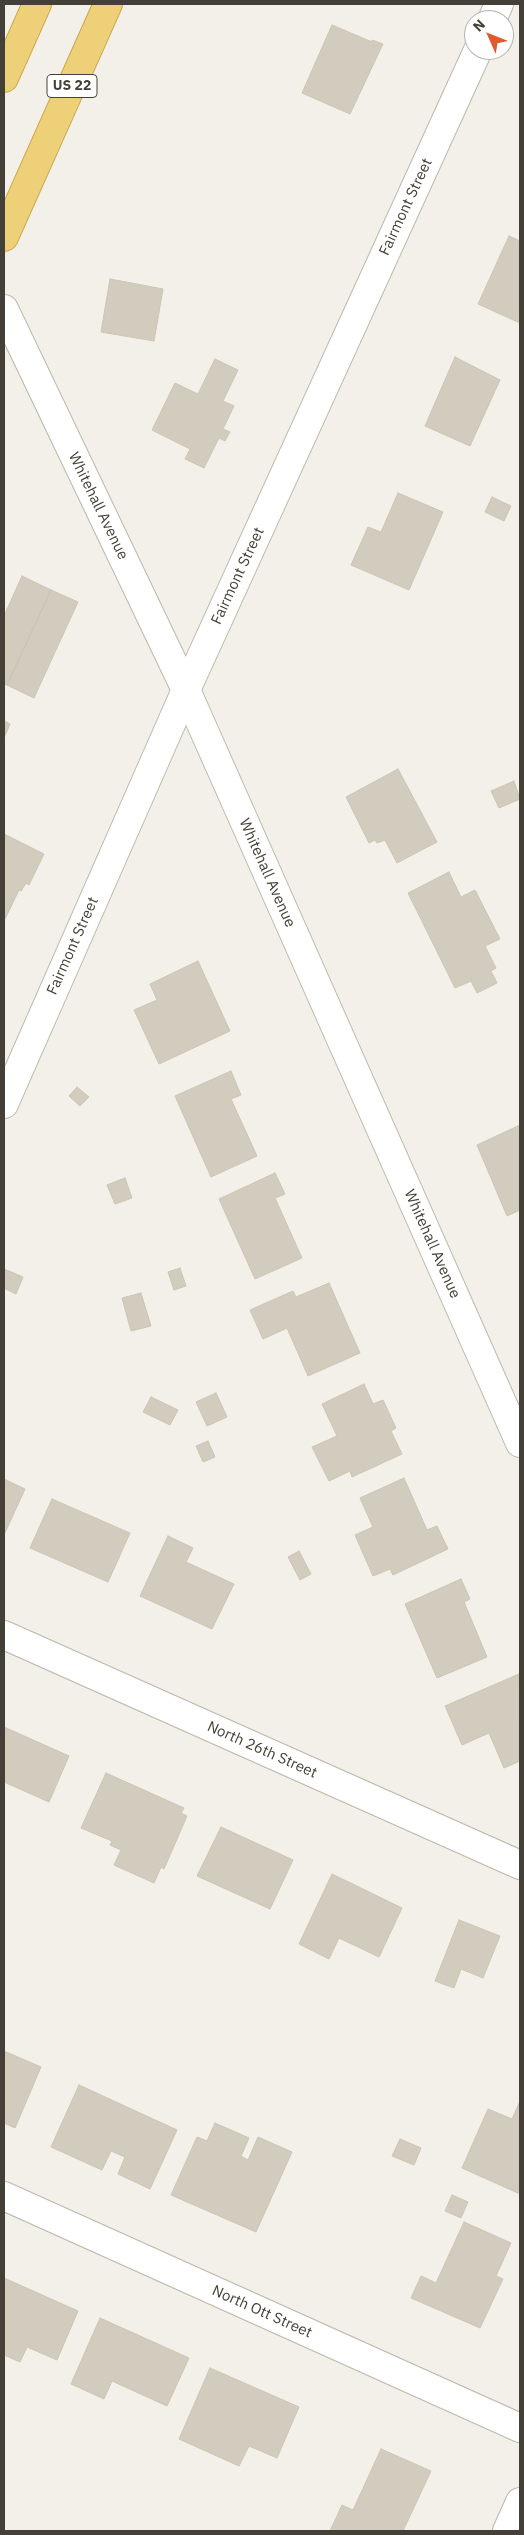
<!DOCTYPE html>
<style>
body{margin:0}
#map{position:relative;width:524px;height:2535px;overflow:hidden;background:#f2f0e8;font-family:"IBM Plex Sans",sans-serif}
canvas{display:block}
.frame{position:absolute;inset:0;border:5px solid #444037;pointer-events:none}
.north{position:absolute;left:464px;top:10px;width:50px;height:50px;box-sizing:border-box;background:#fff;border:1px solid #b4b3af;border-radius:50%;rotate:314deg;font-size:14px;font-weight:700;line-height:20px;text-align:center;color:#444037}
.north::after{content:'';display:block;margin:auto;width:18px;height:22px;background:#e05a30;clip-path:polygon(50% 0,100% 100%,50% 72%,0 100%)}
</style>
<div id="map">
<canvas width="524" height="2535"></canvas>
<div class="frame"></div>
<div class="north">N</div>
</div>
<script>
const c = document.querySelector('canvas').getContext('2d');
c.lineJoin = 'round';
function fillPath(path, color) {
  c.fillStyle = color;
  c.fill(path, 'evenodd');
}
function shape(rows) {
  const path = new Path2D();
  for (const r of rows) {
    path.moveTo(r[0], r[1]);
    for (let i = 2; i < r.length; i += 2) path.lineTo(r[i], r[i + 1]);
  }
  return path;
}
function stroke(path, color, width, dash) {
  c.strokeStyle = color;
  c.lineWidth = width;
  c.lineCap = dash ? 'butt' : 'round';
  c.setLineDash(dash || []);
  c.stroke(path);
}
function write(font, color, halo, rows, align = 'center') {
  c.font = font + ' "IBM Plex Sans",sans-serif';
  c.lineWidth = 5;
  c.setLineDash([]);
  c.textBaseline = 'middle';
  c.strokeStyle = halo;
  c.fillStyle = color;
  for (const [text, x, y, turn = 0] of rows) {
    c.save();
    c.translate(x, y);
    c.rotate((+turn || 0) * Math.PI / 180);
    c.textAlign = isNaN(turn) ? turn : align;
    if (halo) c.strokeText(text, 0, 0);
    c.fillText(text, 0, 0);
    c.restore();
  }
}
const building = shape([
 [332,25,372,42,372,40,383,44,350,114,302,93,332,25],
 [509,236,520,241,520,323,478,304,509,236],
 [110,279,163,289,154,341,101,332,110,279],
 [455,357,500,380,470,446,425,426,455,357],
 [215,359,238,370,223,401,234,406,223,429,230,432,225,441,219,438,204,468,185,459,190,449,152,430,175,383,198,394,215,359],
 [398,493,443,512,409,590,351,565,368,527,381,532,398,493],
 [492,497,511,506,504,521,485,512,492,497],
 [22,576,51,590,7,685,4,684,4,616,22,576],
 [51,590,78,602,34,698,7,685,51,590],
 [4,721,10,724,4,738,4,721],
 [398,769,437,842,397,863,385,840,377,843,375,840,369,843,346,797,398,769],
 [514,781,520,799,499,808,491,791,514,781],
 [4,834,44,854,29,885,26,883,21,891,19,890,4,921,4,834],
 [449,872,461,897,475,890,500,939,485,946,496,968,491,971,497,983,477,993,471,981,455,988,408,893,449,872],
 [198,961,230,1031,159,1064,134,1010,157,1000,150,984,198,961],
 [231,1071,241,1095,231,1099,257,1156,211,1177,175,1096,231,1071],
 [77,1087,89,1097,80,1106,69,1096,77,1087],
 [520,1125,520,1210,507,1216,477,1145,520,1125],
 [275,1173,285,1194,275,1198,302,1258,255,1279,219,1199,275,1173],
 [125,1178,132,1198,115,1204,107,1185,125,1178],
 [180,1268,186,1286,174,1290,168,1272,180,1268],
 [4,1269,23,1277,16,1294,4,1288,4,1269],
 [329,1283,360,1353,308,1376,287,1328,263,1339,250,1310,293,1291,296,1297,329,1283],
 [141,1293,151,1326,131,1331,122,1298,141,1293],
 [364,1384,373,1404,383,1400,396,1428,391,1431,402,1454,352,1477,350,1471,329,1481,312,1447,337,1436,322,1404,364,1384],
 [216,1393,227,1417,207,1426,196,1402,216,1393],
 [151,1397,178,1410,170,1425,143,1412,151,1397],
 [208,1441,215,1457,203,1462,196,1446,208,1441],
 [404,1478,427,1530,437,1526,448,1549,393,1575,390,1569,373,1576,355,1535,373,1527,360,1498,404,1478],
 [4,1479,25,1489,4,1535,4,1479],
 [52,1499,130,1533,108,1582,30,1548,52,1499],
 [168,1536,193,1548,186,1562,234,1584,212,1629,140,1596,168,1536],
 [299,1551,311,1574,300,1580,288,1557,299,1551],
 [461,1579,470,1599,464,1602,487,1657,437,1678,405,1604,461,1579],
 [519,1674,520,1761,504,1768,489,1733,462,1745,445,1706,519,1674],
 [4,1727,69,1756,49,1802,4,1782,4,1727],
 [106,1773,184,1808,181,1813,187,1816,164,1869,161,1867,154,1883,114,1865,121,1850,110,1845,112,1841,81,1828,106,1773],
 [221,1827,293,1860,270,1909,197,1876,221,1827],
 [332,1874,402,1908,379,1957,339,1938,329,1959,299,1944,332,1874],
 [459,1920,500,1936,483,1978,461,1969,454,1988,435,1981,459,1920],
 [4,2051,41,2067,15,2128,4,2123,4,2051],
 [79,2085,177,2130,150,2189,118,2174,125,2157,111,2151,102,2170,51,2147,79,2085],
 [520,2101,520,2194,462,2168,488,2109,512,2119,520,2101],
 [215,2123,249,2138,241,2156,248,2160,258,2137,292,2152,256,2232,171,2195,197,2137,207,2141,215,2123],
 [400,2139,421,2148,414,2165,392,2156,400,2139],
 [452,2195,468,2202,461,2218,445,2211,452,2195],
 [464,2222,511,2243,496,2276,503,2279,480,2328,411,2298,421,2276,436,2283,464,2222],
 [4,2278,78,2311,57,2360,27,2347,20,2362,4,2355,4,2278],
 [100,2318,189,2358,167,2406,112,2381,104,2399,71,2384,100,2318],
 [210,2368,299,2407,277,2458,249,2446,239,2466,179,2439,210,2368],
 [381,2449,431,2471,403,2531,330,2531,342,2505,353,2510,381,2449]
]);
fillPath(building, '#d2ccbe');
stroke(building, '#ccc4b3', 1);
const minor = shape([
 [492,20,499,4],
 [4,1104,186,690,478,50],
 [4,1635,520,1865],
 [4,2196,520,2428]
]);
const tertiary = shape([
 [4,309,186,690,520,1443],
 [507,2531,520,2502]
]);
const motorway = shape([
 [4,78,37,4],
 [4,237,108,4]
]);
stroke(minor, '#bcb8ab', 30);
stroke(tertiary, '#bcb8ab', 30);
stroke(motorway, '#caa649', 30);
stroke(minor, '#fff', 28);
stroke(tertiary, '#fff', 28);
stroke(motorway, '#edd078', 28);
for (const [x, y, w] of [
 [72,86,50]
]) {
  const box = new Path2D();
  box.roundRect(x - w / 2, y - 11.5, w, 23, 4);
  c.fillStyle = '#fff';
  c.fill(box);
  stroke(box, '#444037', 1);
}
write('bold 14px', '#444037', null, [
 ["US 22",72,86]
]);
write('15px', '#444037', '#fff', [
 ["Fairmont Street",406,207,-65],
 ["Whitehall Avenue",98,506,64],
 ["Fairmont Street",238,576,-65],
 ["Whitehall Avenue",267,873,66],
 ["Fairmont Street",73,946,-66],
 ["Whitehall Avenue",432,1244,66],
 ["North 26th Street",262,1750,24],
 ["North Ott Street",262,2312,24]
]);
</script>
